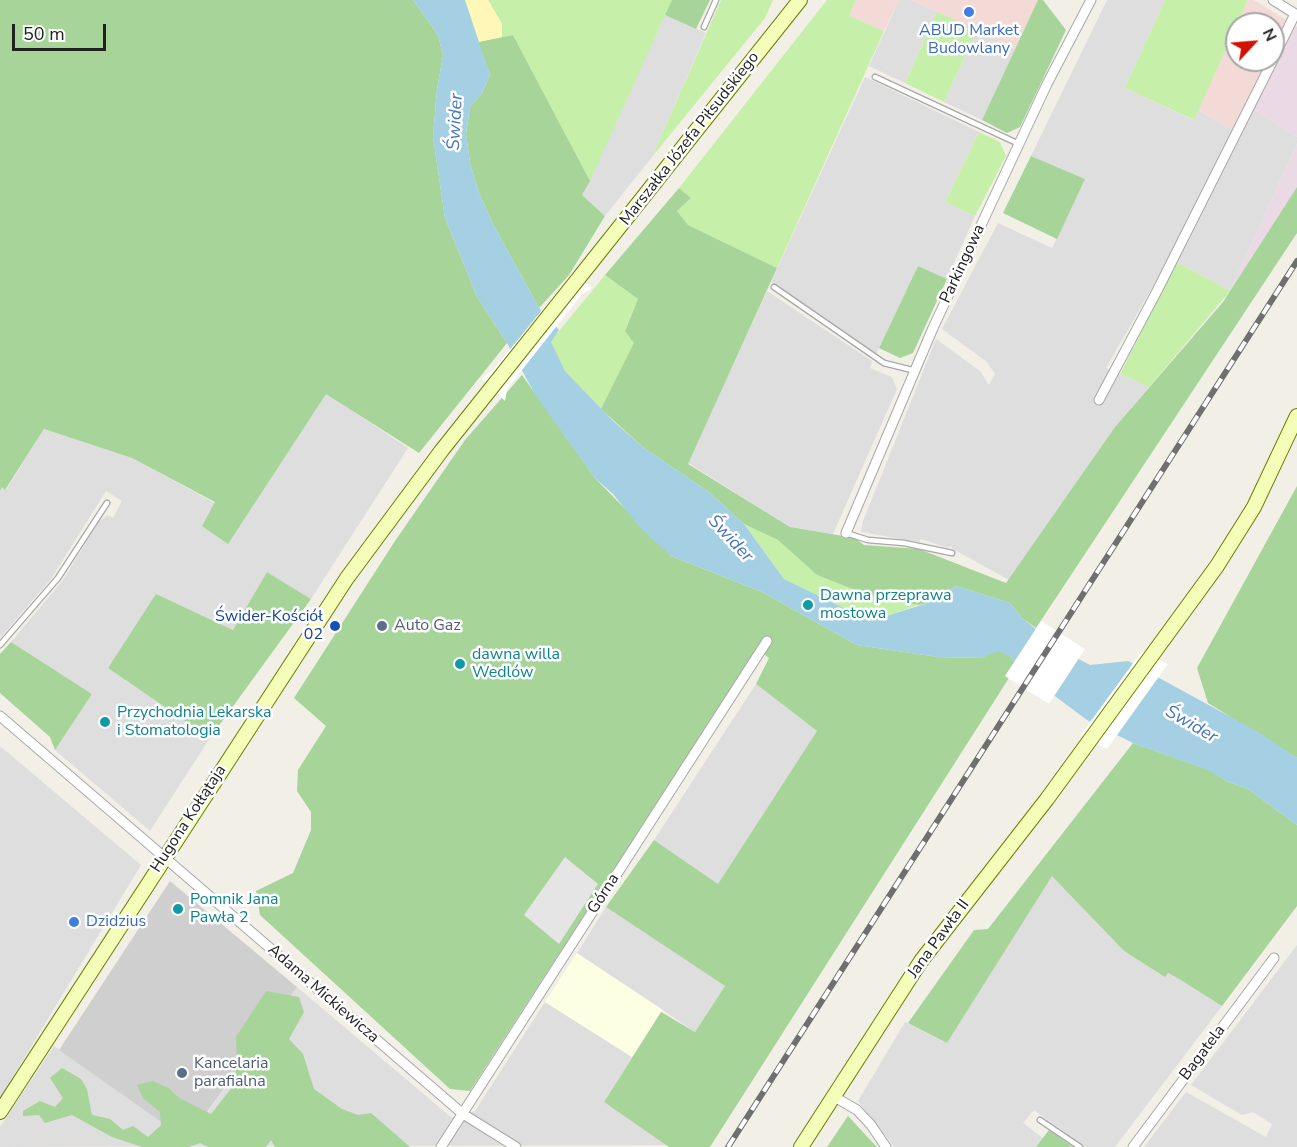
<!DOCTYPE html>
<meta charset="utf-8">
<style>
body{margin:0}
#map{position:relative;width:1297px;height:1147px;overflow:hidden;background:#f2efe7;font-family:"Nunito Sans",sans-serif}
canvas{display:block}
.north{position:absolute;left:1225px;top:12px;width:60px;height:60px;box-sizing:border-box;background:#fff;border:2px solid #a6a6a6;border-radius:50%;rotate:64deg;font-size:16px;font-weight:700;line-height:24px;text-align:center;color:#212121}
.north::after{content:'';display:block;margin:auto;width:21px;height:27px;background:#d21100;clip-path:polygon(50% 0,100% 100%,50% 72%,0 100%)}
.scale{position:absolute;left:12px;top:24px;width:94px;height:27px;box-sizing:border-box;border:3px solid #212121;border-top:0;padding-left:8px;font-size:18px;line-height:21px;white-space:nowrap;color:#212121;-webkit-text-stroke:4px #fff;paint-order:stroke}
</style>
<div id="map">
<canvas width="1297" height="1147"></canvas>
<div class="north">N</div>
<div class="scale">50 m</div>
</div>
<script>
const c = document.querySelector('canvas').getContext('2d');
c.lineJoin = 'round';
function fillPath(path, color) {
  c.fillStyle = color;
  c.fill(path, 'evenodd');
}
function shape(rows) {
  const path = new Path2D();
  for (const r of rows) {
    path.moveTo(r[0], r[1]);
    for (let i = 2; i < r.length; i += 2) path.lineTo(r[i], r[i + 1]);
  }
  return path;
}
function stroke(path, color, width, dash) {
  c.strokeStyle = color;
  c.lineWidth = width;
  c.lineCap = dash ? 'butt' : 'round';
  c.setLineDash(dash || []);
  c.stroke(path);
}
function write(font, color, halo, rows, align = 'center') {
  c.font = font + ' "Nunito Sans",sans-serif';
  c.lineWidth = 5;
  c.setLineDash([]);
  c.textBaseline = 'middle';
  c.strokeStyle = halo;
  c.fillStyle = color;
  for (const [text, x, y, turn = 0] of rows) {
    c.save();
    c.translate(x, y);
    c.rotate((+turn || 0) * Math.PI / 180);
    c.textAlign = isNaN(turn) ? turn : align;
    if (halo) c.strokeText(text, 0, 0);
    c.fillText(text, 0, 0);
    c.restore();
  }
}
fillPath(shape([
 [899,0,911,0,937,12,905,83,869,66],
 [1107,0,1165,0,1125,88,1193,120,1198,110,1234,131,1160,274,1106,368,1149,387,1115,427,1009,580,953,549,951,546,948,548,921,539,919,542,861,532,863,521,936,339,980,371,989,385,995,374,987,362,942,329,998,223,1052,248,1085,179,1031,156],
 [665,15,706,33,652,157,605,216,582,195],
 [977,30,1015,49,982,120,944,102],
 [865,77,979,132,945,202,975,216,947,279,918,266,876,354,771,282],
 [1254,110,1297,137,1297,144,1230,291,1177,262],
 [767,291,872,361,870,368,892,377,897,389,833,534,790,527,688,463],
 [326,393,408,448,311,599,267,572,233,630,157,595,108,668,210,738,150,831,55,750,92,694,11,642,63,580,99,521,108,515,113,518,122,501,106,491,51,579,0,638,0,491,2,487,6,490,44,429,132,458,215,503],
 [756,684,817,731,718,884,654,840],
 [0,746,141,865,0,1098],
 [1052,875,1124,951,1165,976,1167,973,1179,979,1222,1006,1115,1147,1086,1147,1034,1110,1023,1123,1043,1138,1036,1147,894,1147,858,1101,905,1022,947,1043],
 [606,907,725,986,695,1032,663,1010,661,1012,577,953],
 [1297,945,1297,1147,1144,1147,1186,1092,1266,1137,1272,1124,1253,1112,1242,1115,1191,1085],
 [297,987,452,1118,475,1111,545,1002,632,1057,604,1102,670,1145,0,1147,0,1127,54,1046,188,1140]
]), '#dfdede');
fillPath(shape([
 [856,0,899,0,884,31,849,16],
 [911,0,1038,0,1015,49],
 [1248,0,1254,0,1288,21,1273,51,1273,24,1237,24],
 [1237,24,1237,60,1268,60,1234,131,1198,110]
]), '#f3dad6');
fillPath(shape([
 [1292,24,1297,27,1297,137,1254,110],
 [1297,144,1297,187,1230,291]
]), '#ecd9e6');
fillPath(shape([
 [577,953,663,1010,632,1057,545,1002]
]), '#fdffe3');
fillPath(shape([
 [170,881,297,987,187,1140,59,1050]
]), '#cfcfcf');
fillPath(shape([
 [488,0,672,0,590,181,513,35,502,37,502,24],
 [721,0,773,0,765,18,652,157],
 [827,0,856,0,849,16,884,31,777,268,688,225,677,211,691,198,679,188],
 [1165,0,1248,0,1194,120,1125,88],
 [937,12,977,30,944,102,905,83],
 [979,132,1000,142,1006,156,975,216,945,202],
 [1177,262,1230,291,1149,387,1120,374],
 [605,275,638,299,625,330,635,343,601,409,565,371,550,342],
 [744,524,778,540,817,575,870,596,919,605,870,621,784,579]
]), '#c6efaa');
fillPath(shape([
 [0,0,413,0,438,35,443,56,437,89,433,137,445,218,477,297,507,343,419,453,326,394,228,544,202,526,215,502,132,458,44,429,5,490,2,487,0,491],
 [672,0,710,0,696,29,665,15],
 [1038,0,1043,0,1066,30,1020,127,1007,133,982,120],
 [513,35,590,181,582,195,605,216,569,275,539,308,493,224,479,193,470,163,466,134,470,107,482,93,490,75,478,42],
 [1031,156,1085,179,1057,239,1003,213],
 [1297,187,1297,233,1036,628,1022,618,1010,603,956,586,928,603,919,605,870,596,817,575,778,540,744,524,709,492,644,448,601,409,634,343,625,331,638,299,605,275,679,188,691,198,677,211,688,225,777,268,688,464,790,527,855,538,864,545,919,549,1006,583,1115,427,1223,302],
 [918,266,947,279,913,353,900,358,879,348],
 [522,375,595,478,671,556,762,592,857,645,938,657,981,658,999,650,1013,658,1016,667,710,1147,669,1147,604,1102,661,1012,695,1032,725,986,606,907,654,840,718,884,817,731,756,684,769,658,757,649,470,1091,450,1089,260,915,256,891,293,873,311,830,311,812,297,791,298,770,326,726,294,698,395,541,465,440],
 [1297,486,1297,758,1208,703,1197,668],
 [267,572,311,599,210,738,108,668,156,594,233,630],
 [11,642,92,694,55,750,50,737,0,693,0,654],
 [1133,743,1209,770,1226,781,1248,789,1297,825,1297,906,1222,1006,1179,979,1168,973,1165,977,1124,951,1052,876,947,1043,908,1023,974,930,988,929],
 [266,991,299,997,304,1012,289,1039,303,1054,314,1089,342,1109,358,1115,371,1113,410,1147,275,1147,271,1140,266,1147,208,1147,200,1143,189,1147,142,1147,112,1137,72,1115,45,1123,39,1115,23,1116,23,1111,40,1101,55,1107,63,1098,50,1078,62,1068,81,1079,87,1089,92,1115,110,1119,123,1130,133,1126,148,1137,161,1125,160,1112,143,1098,137,1085,152,1081,169,1088,179,1098,211,1114,234,1085,237,1064,236,1037],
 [848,1116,875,1145,877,1147,827,1147],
 [1049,1130,1073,1147,1036,1147]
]), '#a6d499');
fillPath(shape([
 [465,0,488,0,502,24,502,37,478,42]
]), '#fff7b8');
fillPath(shape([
 [565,857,598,884,559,944,524,915]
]), '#e5e5e5');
fillPath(shape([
 [413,0,465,0,490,75,482,93,470,107,466,133,470,163,479,193,493,224,539,308,559,330,551,342,565,371,612,420,644,448,709,492,744,524,784,579,870,621,928,603,956,586,1010,603,1022,618,1063,651,1090,665,1128,661,1260,733,1297,758,1297,825,1248,789,1226,781,1208,770,1133,743,1087,720,1016,667,1013,658,999,651,981,658,938,657,857,645,762,592,671,556,641,529,613,494,595,478,536,396,507,343,477,297,445,218,433,137,437,89,443,56,438,35]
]), '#a5cfe2');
fillPath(shape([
 [573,272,592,288,582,294,507,389,505,401,482,378,494,369],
 [1041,621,1085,649,1049,704,1005,676],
 [1142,651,1168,664,1107,749,1080,736]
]), '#fff');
const service = shape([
 [704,27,716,0],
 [875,77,1019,144],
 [774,287,884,363,916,371],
 [846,533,868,540,904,543,952,553],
 [0,645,58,578,107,503],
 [1040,1120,1080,1147]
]);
const minor = shape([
 [1273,0,1297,15],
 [1273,59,1295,14],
 [1099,400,1157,291,1273,60],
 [846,533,933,328,1047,84,1091,0],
 [0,716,463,1114,516,1147],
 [833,1096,857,1110,871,1125,886,1147],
 [441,1147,767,641],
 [1133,1147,1274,958]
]);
const secondary = shape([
 [0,1112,347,578,442,450,800,0],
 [801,1147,921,961,1047,799,1217,566,1254,507,1297,416]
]);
stroke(service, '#a8a8a8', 7);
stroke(minor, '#a8a8a8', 11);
stroke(secondary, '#688000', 16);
stroke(service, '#fff', 4.5);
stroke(minor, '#fff', 9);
stroke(secondary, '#f5feb9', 14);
const rail = shape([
 [728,1147,1297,261]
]);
stroke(rail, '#6f6f6f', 6);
stroke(rail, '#fff', 4, [11]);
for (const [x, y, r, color] of [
 [969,12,6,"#3f7fe0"],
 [808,605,6,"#0f9aa8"],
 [335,626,6,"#1a4fb4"],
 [382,626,6,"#5c6f8a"],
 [460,664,6,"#0f9aa8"],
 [105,722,6,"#0f9aa8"],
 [178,909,6,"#0f9aa8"],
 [74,922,6,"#3f7fe0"],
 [182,1073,6,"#5c6f8a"]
]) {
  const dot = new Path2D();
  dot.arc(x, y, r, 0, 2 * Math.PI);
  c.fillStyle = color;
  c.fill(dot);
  stroke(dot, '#fff', 2);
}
write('16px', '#366cbe', '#fff', [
 ["ABUD Market",969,31],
 ["Budowlany",969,49],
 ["Dzidzius",86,922,"left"]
]);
write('16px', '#212121', '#fff', [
 ["Marszałka Józefa Piłsudskiego",690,139,-52],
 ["Parkingowa",963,264,-65],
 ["Hugona Kołłątaja",189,819,-57],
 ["Górna",604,894,-57],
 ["Jana Pawła II",939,939,-54],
 ["Adama Mickiewicza",323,994,41],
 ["Bagatela",1203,1053,-53]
]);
write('16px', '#0d838f', '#fff', [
 ["Dawna przeprawa",820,596],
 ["mostowa",820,614],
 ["dawna willa",472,655],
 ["Wedlów",472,673],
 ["Przychodnia Lekarska",117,713],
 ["i Stomatologia",117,731],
 ["Pomnik Jana",190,900],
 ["Pawła 2",190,918]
], 'left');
write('16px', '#164399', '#fff', [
 ["Świder-Kościół",323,617],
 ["02",323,635]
], 'right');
write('16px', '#4e5e75', '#fff', [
 ["Auto Gaz",394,626],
 ["Kancelaria",194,1064],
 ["parafialna",194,1082]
], 'left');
write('italic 18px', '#4575b9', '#fff', [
 ["Świder",456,122,-87],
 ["Świder",730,539,47],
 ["Świder",1191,725,30]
]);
</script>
